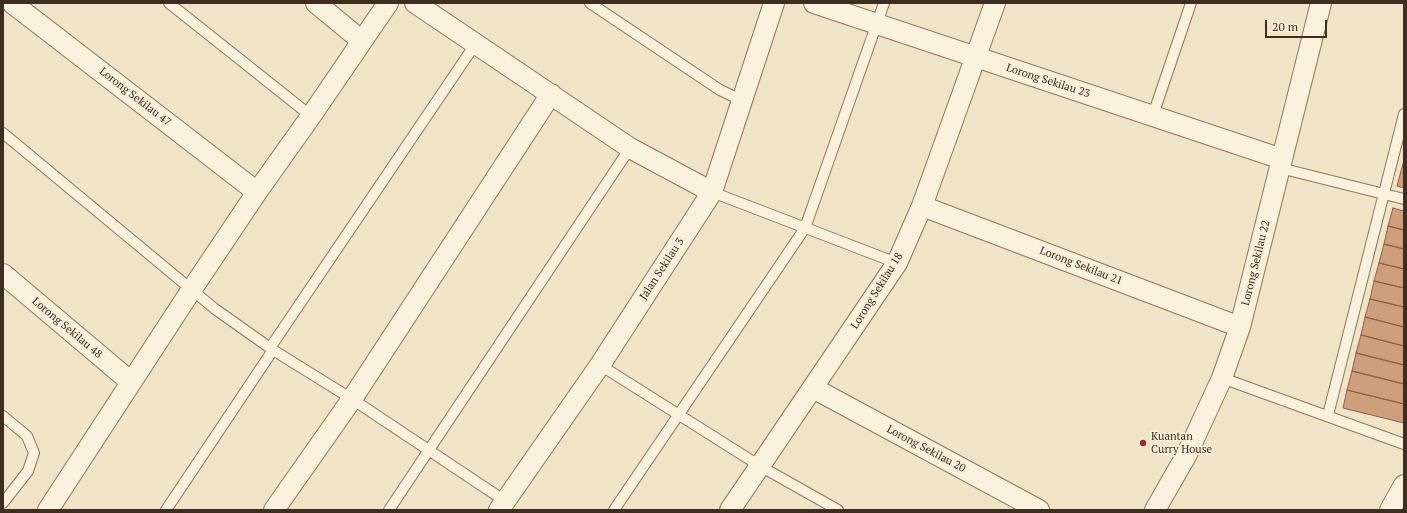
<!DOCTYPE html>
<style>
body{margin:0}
#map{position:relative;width:1407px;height:513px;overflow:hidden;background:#f0e4c8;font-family:"PT Serif",serif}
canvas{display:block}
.frame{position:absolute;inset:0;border:4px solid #3d2e20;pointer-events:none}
.scale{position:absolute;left:1265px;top:20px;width:62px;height:18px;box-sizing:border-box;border:2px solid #3d2e20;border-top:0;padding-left:5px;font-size:12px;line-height:14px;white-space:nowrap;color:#3d2e20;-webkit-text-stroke:3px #f7eed8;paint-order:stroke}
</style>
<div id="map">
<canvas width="1407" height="513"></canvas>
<div class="frame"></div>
<div class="scale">20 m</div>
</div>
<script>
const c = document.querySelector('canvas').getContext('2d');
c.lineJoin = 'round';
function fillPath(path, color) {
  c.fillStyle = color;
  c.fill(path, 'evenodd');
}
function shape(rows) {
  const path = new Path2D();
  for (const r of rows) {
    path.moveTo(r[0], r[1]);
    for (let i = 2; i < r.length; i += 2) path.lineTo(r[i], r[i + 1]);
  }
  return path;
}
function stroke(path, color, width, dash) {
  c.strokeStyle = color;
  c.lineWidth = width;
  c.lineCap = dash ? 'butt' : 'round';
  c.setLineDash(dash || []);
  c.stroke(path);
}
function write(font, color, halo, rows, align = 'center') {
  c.font = font + ' "PT Serif",serif';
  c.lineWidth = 3.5;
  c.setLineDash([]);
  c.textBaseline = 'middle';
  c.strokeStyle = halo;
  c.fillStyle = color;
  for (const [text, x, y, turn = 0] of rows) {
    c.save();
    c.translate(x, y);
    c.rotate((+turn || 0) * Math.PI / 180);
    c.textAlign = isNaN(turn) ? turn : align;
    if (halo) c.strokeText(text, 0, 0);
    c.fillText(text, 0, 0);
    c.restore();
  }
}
const building = shape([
 [1404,160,1404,188,1397,186,1404,160],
 [1393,208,1404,211,1404,230,1388,226,1393,208],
 [1388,226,1404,230,1404,249,1384,244,1388,226],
 [1384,244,1404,249,1404,269,1379,263,1384,244],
 [1379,263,1404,269,1404,288,1374,281,1379,263],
 [1374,281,1404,288,1404,307,1370,299,1374,281],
 [1370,299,1404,307,1404,327,1365,317,1370,299],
 [1365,317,1404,327,1404,346,1361,335,1365,317],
 [1361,335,1404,346,1404,365,1356,353,1361,335],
 [1356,353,1404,365,1404,384,1352,371,1356,353],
 [1352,371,1404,384,1404,404,1347,390,1352,371],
 [1347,390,1404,404,1404,423,1343,408,1347,390]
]);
fillPath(building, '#cf9f7d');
stroke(building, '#8d5f41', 1);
const service = shape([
 [169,3,311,116],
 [590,3,720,90,743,101],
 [1153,115,1191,3],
 [3,133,215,309,273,350,352,399,505,501],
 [1280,168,1404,199],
 [712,192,897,263],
 [270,348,476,43],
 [600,365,760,466,838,510],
 [1222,378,1404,444],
 [1328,415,1404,114],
 [3,416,27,436,34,453,28,471,3,503],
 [166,510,273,350],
 [389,510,630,148],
 [614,510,805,228,884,3]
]);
const minor = shape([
 [12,3,257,192],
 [316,3,362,41],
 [415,3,630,148,712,192],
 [814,3,1282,159],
 [922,206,1240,327],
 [3,274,131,382],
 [813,388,1039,510],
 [48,510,192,289,257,192,311,116,388,3],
 [274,510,352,399,551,94],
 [499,510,600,365,712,192,774,3],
 [730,510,897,263,922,206,995,3],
 [1155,510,1187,454,1222,378,1240,327,1321,3],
 [1390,510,1404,485]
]);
stroke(service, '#8d765c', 12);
stroke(minor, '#8d765c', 22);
stroke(service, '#faf1dc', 10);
stroke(minor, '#faf1dc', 20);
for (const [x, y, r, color] of [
 [1143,443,4,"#9e2a2b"]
]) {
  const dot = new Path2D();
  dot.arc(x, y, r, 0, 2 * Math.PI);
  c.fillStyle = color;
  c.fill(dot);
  stroke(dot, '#f7eed8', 1.5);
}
write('11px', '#3d2e20', '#f7eed8', [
 ["Lorong Sekilau 23",1048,81,18],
 ["Lorong Sekilau 47",135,97,38],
 ["Lorong Sekilau 22",1256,263,-76],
 ["Lorong Sekilau 21",1081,266,21],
 ["Jalan Sekilau 3",662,269,-57],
 ["Lorong Sekilau 18",877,291,-58],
 ["Lorong Sekilau 48",67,328,40],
 ["Lorong Sekilau 20",926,449,28]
]);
write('11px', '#3d2e20', '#f7eed8', [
 ["Kuantan",1151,437],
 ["Curry House",1151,450]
], 'left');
</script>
